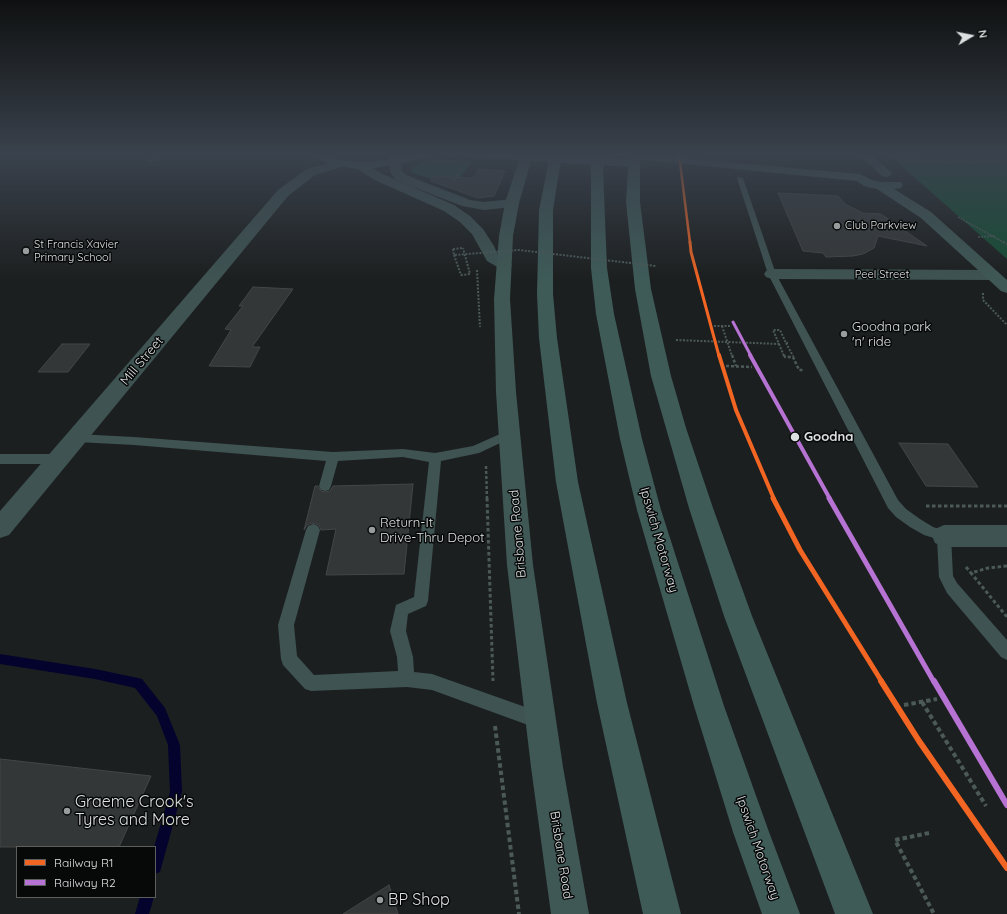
<!DOCTYPE html>
<style>
body{margin:0}
#map{position:relative;width:1007px;height:914px;overflow:hidden;background:#1c1f1f;font-family:Quicksand,sans-serif}
canvas{display:block}
.legend{position:absolute;left:16px;top:846px;width:140px;height:52px;box-sizing:border-box;background:#070909;border:1px solid #5d5f5f;margin:0;padding:5px 7px;list-style:none;font-size:12px;color:#dde0e1}
.legend li{display:flex;align-items:center;gap:8px;height:20px}
.legend b{width:20px;border:1px solid #5d5f5f}
.north{position:absolute;left:951px;top:16px;width:40px;height:40px;-webkit-text-stroke:3px #070909;paint-order:stroke;rotate:80deg;font-size:11px;font-weight:700;line-height:16px;text-align:center;color:#dde0e1}
.north::after{content:'';display:block;margin:auto;width:14px;height:18px;background:#dde0e1;clip-path:polygon(50% 0,100% 100%,50% 72%,0 100%)}
</style>
<div id="map">
<canvas width="1007" height="914"></canvas>
<ul class="legend">
<li><b style="height:5px;background:#f26522"></b>Railway R1</li>
<li><b style="height:5px;background:#b673d3"></b>Railway R2</li>
</ul>
<div class="north">N</div>
</div>
<script>
const c = document.querySelector('canvas').getContext('2d');
c.lineJoin = 'round';
function fillPath(path, color) {
  c.fillStyle = color;
  c.fill(path, 'evenodd');
}
function shape(rows) {
  const path = new Path2D();
  for (const r of rows) {
    path.moveTo(r[0], r[1]);
    for (let i = 2; i < r.length; i += 2) path.lineTo(r[i], r[i + 1]);
  }
  return path;
}
function stroke(path, color, width, dash) {
  c.strokeStyle = color;
  c.lineWidth = width;
  c.lineCap = dash ? 'butt' : 'round';
  c.setLineDash(dash || []);
  c.stroke(path);
}
function write(font, color, halo, rows, align = 'center') {
  c.font = font + ' Quicksand,sans-serif';
  c.lineWidth = 3;
  c.setLineDash([]);
  c.textBaseline = 'middle';
  c.strokeStyle = halo;
  c.fillStyle = color;
  for (const [text, x, y, turn = 0] of rows) {
    c.save();
    c.translate(x, y);
    c.rotate((+turn || 0) * Math.PI / 180);
    c.textAlign = isNaN(turn) ? turn : align;
    if (halo) c.strokeText(text, 0, 0);
    c.fillText(text, 0, 0);
    c.restore();
  }
}
fillPath(shape([
 [888,154,1007,154,1007,259],
 [431,159,442,159,472,161,454,187,445,183,412,173,411,168,420,163]
]), '#144d33');
fillPath(shape([
 [0,654,95,669,138,678,142,679,165,708,180,745,182,792,160,872,155,874,154,847,170,792,168,745,157,716,135,688,95,679,0,664,0,654],
 [140,897,154,897,149,914,135,914,140,897]
]), '#03032e');
const building = shape([
 [479,169,505,171,494,196,478,198,431,181,432,176,473,178,479,169],
 [778,193,838,196,845,204,863,213,881,214,927,246,878,236,874,248,863,254,853,256,826,257,823,253,803,251,778,193],
 [253,287,293,289,252,347,260,347,250,367,209,366,231,330,225,329,243,306,239,306,253,287],
 [62,344,90,344,68,372,38,372,62,344],
 [899,443,948,444,978,487,926,486,899,443],
 [413,484,404,574,326,575,336,529,321,530,319,525,312,523,307,525,304,530,315,486,318,486,321,491,325,492,330,491,333,486,413,484],
 [0,759,151,776,119,847,0,847,0,759],
 [389,885,398,914,343,914,389,885]
]);
fillPath(building, '#343737');
stroke(building, '#444647', 1);
stroke(shape([
 [893,156,938,163,962,162,982,164],
 [453,181,460,170,458,166],
 [958,217,1005,243],
 [978,237,995,236]
]), '#4b5a58', 1.5, [2, 1]);
stroke(shape([
 [1003,242,1007,244],
 [453,249,463,248],
 [454,255,461,275,470,274,463,248],
 [477,270,480,327],
 [983,293,983,300,1007,325],
 [714,326,731,326],
 [722,326,732,356],
 [676,340,779,344,773,330,780,330,786,343,788,343],
 [786,343,793,356],
 [779,344,784,356]
]), '#4b5a58', 2, [2, 1.5]);
stroke(shape([
 [732,355,736,366],
 [784,355,785,357,793,357,799,370,804,370],
 [726,366,752,367],
 [486,466,487,499]
]), '#4b5a58', 2.5, [3, 2]);
stroke(shape([
 [487,498,493,681],
 [926,506,1007,506],
 [1007,566,988,568,971,573,1007,617],
 [966,567,971,573]
]), '#4b5a58', 3, [3.5, 2.5]);
stroke(shape([
 [922,702,986,806],
 [904,705,937,699],
 [495,726,519,914],
 [929,833,895,840,934,914]
]), '#4b5a58', 4, [4.5, 3]);
fillPath(shape([
 [156,154,162,154,153,162,149,162,149,160,156,154],
 [738,177,743,178,776,274,898,500,906,509,920,519,933,527,949,532,951,536,953,576,957,583,1007,640,1007,660,1001,657,947,593,939,577,937,539,924,535,910,527,896,517,888,508,768,274,737,178,738,177],
 [509,430,513,431,515,434,513,437,479,453,441,461,428,601,426,606,408,614,406,631,413,657,414,672,432,674,545,714,548,720,545,726,539,729,432,690,407,687,311,691,305,689,283,665,281,659,278,625,306,530,308,526,313,524,318,526,320,530,294,625,297,656,314,675,398,671,397,657,390,631,396,605,414,597,429,462,403,457,338,461,331,486,329,490,325,491,321,490,319,486,326,461,134,445,77,442,73,441,71,438,73,435,77,434,134,437,333,452,403,449,435,453,473,446,509,430],
 [0,454,59,454,63,456,65,459,63,462,59,464,0,464,0,454]
]), '#3e5352');
fillPath(shape([
 [772,269,992,270,998,272,1000,275,998,278,992,280,772,279,766,277,764,274,766,271,772,269],
 [944,525,1007,525,1007,547,944,547,935,543,932,536,935,529,944,525]
]), '#3e5352');
fillPath(shape([
 [859,154,871,154,892,173,890,176,886,177,882,176,859,154],
 [395,158,399,159,401,161,402,171,406,175,470,200,484,202,512,199,517,200,519,203,517,206,512,207,484,210,462,206,398,181,394,178,390,171,389,161,391,159,395,158],
 [341,160,345,162,347,164,345,166,315,175,288,196,9,535,0,538,0,511,278,190,307,169,341,160],
 [361,162,383,174,454,205,470,216,483,229,494,246,498,255,509,262,512,265,509,268,504,270,499,268,487,261,472,234,460,222,444,211,375,180,357,169,355,166,357,163,361,162]
]), '#3e5352');
fillPath(shape([
 [521,154,533,154,519,203,513,236,510,299,516,392,533,565,563,767,589,914,551,914,531,767,507,565,496,392,494,299,499,236,505,203,521,154],
 [630,154,691,158,705,160,860,174,872,180,881,182,901,182,903,185,901,188,894,189,931,212,1007,280,1007,293,1001,291,921,218,877,189,864,186,857,181,634,159,630,158,628,156,630,154]
]), '#3f5855');
fillPath(shape([
 [317,154,328,154,329,156,337,160,365,162,385,160,399,154,438,154,436,156,432,157,365,170,331,165,320,160,317,154],
 [464,154,524,154,633,159,637,161,639,163,637,165,633,167,469,157,465,156,464,154]
]), '#42605c');
fillPath(shape([
 [629,154,640,154,640,202,651,289,671,376,686,428,713,508,752,616,873,914,835,914,724,616,689,508,651,376,635,289,626,202,629,154],
 [554,161,558,162,560,165,553,210,553,294,557,338,578,482,627,703,681,914,643,914,597,703,556,482,539,338,537,294,539,210,548,165,550,162,554,161],
 [597,165,601,166,603,169,607,268,614,314,642,439,661,510,724,706,769,832,800,914,762,914,733,832,694,706,637,510,620,439,596,314,591,268,591,169,593,166,597,165]
]), '#3e5b58');
stroke(shape([
 [453,249,454,255,519,250,656,266]
]), '#4b5a58', 2, [2, 1.5]);
stroke(shape([
 [554,165,557,154],
 [597,169,599,154]
]), '#3e5b58', 13);
stroke(shape([
 [679,154,690,243]
]), '#f26522', 2.5);
stroke(shape([
 [690,242,691,252,719,356]
]), '#f26522', 3);
stroke(shape([
 [719,355,736,410,774,499]
]), '#f26522', 4);
stroke(shape([
 [773,498,800,550,882,682]
]), '#f26522', 5);
stroke(shape([
 [881,681,919,741,1007,868]
]), '#f26522', 6);
stroke(shape([
 [733,322,751,356]
]), '#b673d3', 3);
stroke(shape([
 [750,355,830,499]
]), '#b673d3', 4);
stroke(shape([
 [829,498,934,682]
]), '#b673d3', 5);
stroke(shape([
 [934,681,1007,805]
]), '#b673d3', 6);
const sky = c.createLinearGradient(0, 0, 0, 282);
sky.addColorStop(0, '#0f1111');
sky.addColorStop(0.55, '#3a424d');
sky.addColorStop(1, '#3a424d00');
c.fillStyle = sky;
c.fillRect(0, 0, 1007, 282);
for (const [x, y, r, color] of [
 [837,226,4,"#999c9d"],
 [26,251,4,"#999c9d"],
 [844,334,4,"#999c9d"],
 [795,437,5,"#dde0e1"],
 [372,530,4,"#999c9d"],
 [67,811,4,"#999c9d"],
 [380,900,4,"#999c9d"]
]) {
  const dot = new Path2D();
  dot.arc(x, y, r, 0, 2 * Math.PI);
  c.fillStyle = color;
  c.fill(dot);
  stroke(dot, '#070909', 1.5);
}
write('11px', '#dde0e1', '#070909', [
 ["Club Parkview",845,226],
 ["St Francis Xavier",34,245],
 ["Primary School",34,258]
], 'left');
write('11px', '#dde0e1', '#070909', [
 ["Peel Street",882,275]
]);
write('13px', '#dde0e1', '#070909', [
 ["Goodna park",852,327],
 ["'n' ride",852,342],
 ["Return-It",380,523],
 ["Drive-Thru Depot",380,538]
], 'left');
write('13px', '#dde0e1', '#070909', [
 ["Mill Street",142,361,-50],
 ["Brisbane Road",518,534,-95],
 ["Ipswich Motorway",659,540,74],
 ["Ipswich Motorway",758,848,71],
 ["Brisbane Road",561,855,81]
]);
write('bold 13px', '#dde0e1', '#070909', [
 ["Goodna",804,437]
], 'left');
write('16px', '#dde0e1', '#070909', [
 ["Graeme Crook's",75,802],
 ["Tyres and More",75,820],
 ["BP Shop",388,900]
], 'left');
</script>
